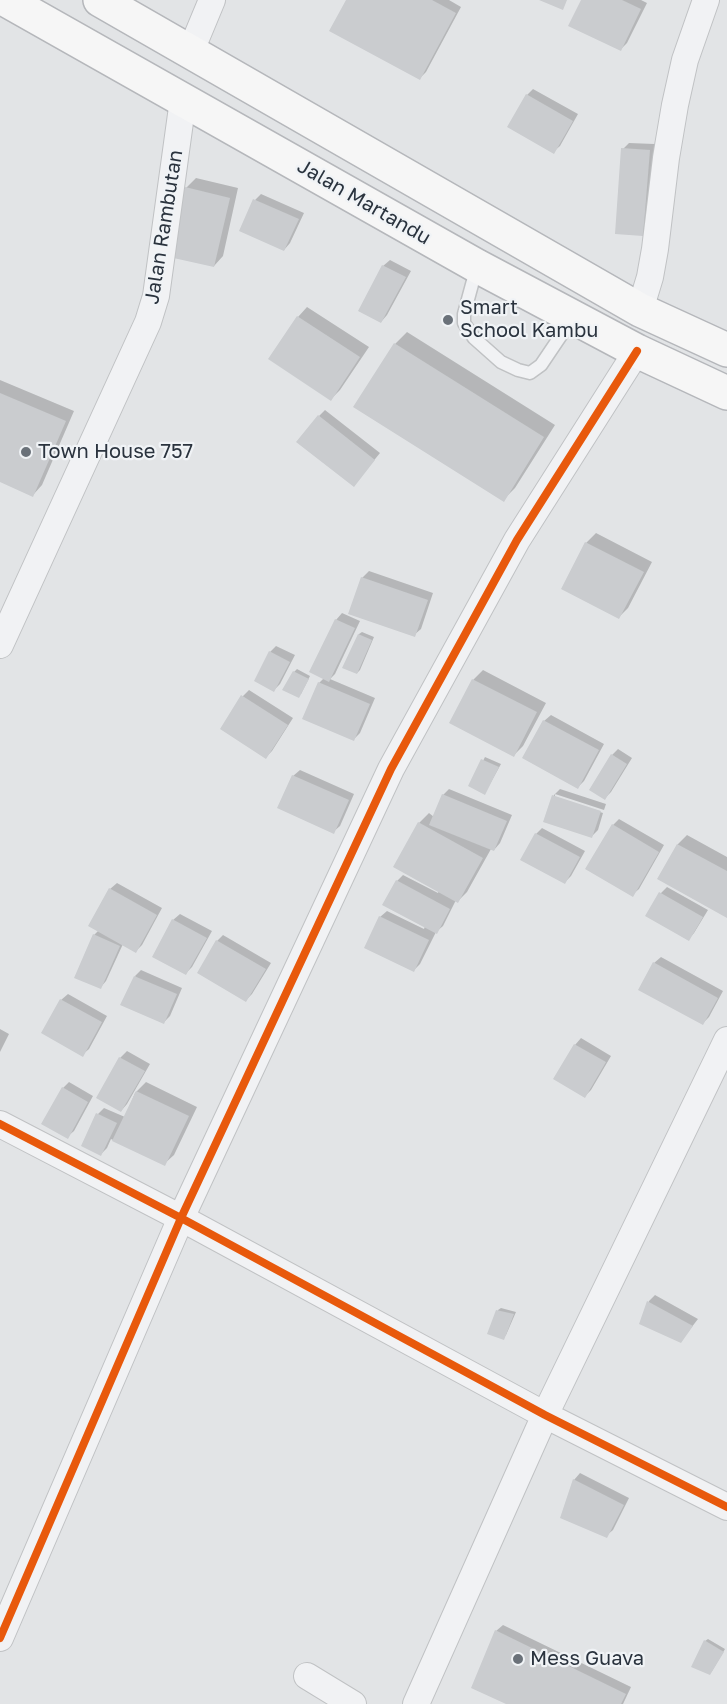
<!DOCTYPE html>
<style>
body{margin:0}
canvas{display:block;background:#e2e4e6}
</style>
<canvas width="727" height="1704"></canvas>
<script>
const c = document.querySelector('canvas').getContext('2d');
c.lineJoin = 'round';
function fillPath(path, color) {
  c.fillStyle = color;
  c.fill(path, 'evenodd');
}
function shape(rows) {
  const path = new Path2D();
  for (const r of rows) {
    path.moveTo(r[0], r[1]);
    for (let i = 2; i < r.length; i += 2) path.lineTo(r[i], r[i + 1]);
  }
  return path;
}
function stroke(path, color, width, dash) {
  c.strokeStyle = color;
  c.lineWidth = width;
  c.lineCap = dash ? 'butt' : 'round';
  c.setLineDash(dash || []);
  c.stroke(path);
}
function write(font, color, halo, rows, align = 'center') {
  c.font = font + ' "Golos Text",sans-serif';
  c.lineWidth = 4.5;
  c.setLineDash([]);
  c.textBaseline = 'middle';
  c.strokeStyle = halo;
  c.fillStyle = color;
  for (const [text, x, y, turn = 0] of rows) {
    c.save();
    c.translate(x, y);
    c.rotate((+turn || 0) * Math.PI / 180);
    c.textAlign = isNaN(turn) ? turn : align;
    if (halo) c.strokeText(text, 0, 0);
    c.fillText(text, 0, 0);
    c.restore();
  }
}
fillPath(shape([
 [348,0,449,0,461,7,426,72,420,78],
 [582,0,641,0,647,3,627,43,621,49],
 [533,89,578,114,560,146,553,152,527,95],
 [629,143,655,144,649,229,643,235,623,149],
 [196,178,238,188,223,256,214,266,186,188],
 [261,194,304,213,290,243,284,250,255,200],
 [390,260,411,271,387,315,381,322,383,266],
 [307,307,369,347,340,390,331,399,298,317],
 [407,332,555,425,515,488,503,500,355,407,395,344],
 [0,380,74,411,42,485,33,495,0,481],
 [325,410,380,453,354,485,319,416],
 [596,533,652,562,628,608,619,617,563,588,586,543],
 [369,571,433,593,421,629,414,635,362,578],
 [342,613,360,621,335,674,330,679,375,698,360,733,354,739,319,683,324,678,336,620],
 [362,632,374,637,360,670,357,673,344,667,359,634],
 [276,646,295,655,280,684,274,690,270,652],
 [297,669,310,676,301,694,294,672],
 [483,670,546,703,523,746,514,755,473,680],
 [249,690,293,718,272,751,266,757,222,729,243,696],
 [551,715,604,744,584,781,578,787,544,721],
 [618,749,632,758,611,792,605,798,612,755],
 [485,757,501,764,485,793,470,786],
 [300,770,354,794,340,826,333,832,293,776],
 [449,789,512,815,500,843,494,850,491,849,467,892,458,901,456,900,443,926,436,932,420,964,414,970,380,917,387,911,424,929,425,926,397,881,403,875,438,893,439,890,395,866,419,823,429,813,434,817,443,795],
 [560,789,606,804,604,810,555,794,555,797,603,813,598,830,592,836,545,821,554,795],
 [619,819,664,845,639,889,632,895,613,825],
 [542,828,585,851,571,876,565,882,536,834],
 [687,835,727,857,727,916,659,878,678,844],
 [117,883,162,908,142,945,136,951,123,944,106,981,100,988,94,935,99,930,110,889],
 [667,887,708,910,694,933,688,940,647,915,661,893],
 [180,914,212,931,192,967,186,973,173,920],
 [223,935,271,963,252,994,246,1000,217,941],
 [661,957,723,991,709,1017,703,1023,654,963],
 [141,970,182,988,170,1016,164,1022,135,976],
 [68,994,107,1016,89,1049,82,1055,61,1000],
 [0,1029,9,1034,0,1052],
 [581,1038,611,1056,591,1090,585,1096,575,1045],
 [127,1051,150,1064,127,1104,121,1111,98,1098,120,1058],
 [69,1082,93,1096,74,1131,67,1137,63,1088],
 [146,1082,197,1107,174,1155,164,1164,111,1139,107,1148,101,1154,98,1114,104,1108,125,1117,135,1093],
 [655,1295,698,1319,681,1341,641,1323,649,1301],
 [501,1308,516,1312,506,1335,503,1338,498,1310],
 [580,1473,629,1498,613,1530,606,1536,574,1480],
 [503,1625,631,1687,623,1704,510,1704,496,1631],
 [708,1639,725,1649,712,1671,705,1641]
]), '#0003');
fillPath(shape([
 [346,0,432,0,456,13,420,80,329,31],
 [539,0,567,0,563,10],
 [581,0,622,0,641,9,621,51,568,26],
 [526,94,573,121,554,154,507,127],
 [621,148,650,150,643,236,615,234],
 [185,187,230,198,214,267,169,257],
 [253,199,299,219,284,251,239,231],
 [382,265,406,277,381,323,358,311],
 [297,316,360,357,331,401,268,359],
 [394,343,544,437,504,502,353,407],
 [0,393,66,421,33,497,0,482],
 [318,415,375,460,354,487,296,442],
 [585,542,644,572,619,619,561,589],
 [361,577,428,600,415,637,348,614],
 [335,619,355,628,329,682,309,672],
 [358,634,372,640,357,674,342,668],
 [269,651,290,662,274,692,254,681],
 [293,671,309,679,299,698,282,690],
 [472,679,537,712,514,757,449,723],
 [318,682,370,704,354,741,302,719],
 [241,695,288,725,266,759,220,729],
 [543,720,599,750,578,789,522,758],
 [611,754,627,764,605,800,589,790],
 [481,759,499,767,485,795,468,786],
 [292,775,349,800,334,834,277,808],
 [442,794,507,821,494,851,429,825],
 [552,795,601,811,592,838,543,822],
 [418,822,483,858,458,903,393,867],
 [612,824,659,852,633,897,585,869],
 [535,833,580,857,565,884,520,860],
 [677,844,727,871,727,918,657,879],
 [396,880,450,909,437,934,382,905],
 [109,888,157,915,136,953,88,926],
 [659,892,703,917,689,941,645,916],
 [379,916,429,940,414,972,364,948],
 [172,919,207,938,186,975,152,957],
 [93,934,120,946,101,989,74,978],
 [216,940,266,969,246,1002,197,973],
 [653,962,718,998,703,1025,638,990],
 [134,976,177,994,164,1024,120,1005],
 [60,999,102,1022,83,1057,41,1033],
 [574,1044,606,1062,585,1098,553,1079],
 [119,1057,145,1071,121,1112,96,1098],
 [62,1087,88,1102,68,1139,41,1124],
 [136,1091,189,1116,165,1166,112,1141],
 [96,1113,117,1123,101,1156,81,1146],
 [647,1301,693,1326,681,1343,639,1324],
 [496,1310,514,1314,504,1340,487,1334],
 [573,1479,624,1505,607,1538,560,1518],
 [495,1630,626,1694,621,1704,506,1704,471,1688],
 [704,1640,724,1652,710,1675,691,1667]
]), '#cacccf');
const service = shape([
 [477,266,464,314,464,323,474,338,501,362,518,370,530,373,541,365,572,319]
]);
const minor = shape([
 [190,53,212,0],
 [640,310,650,277,655,249,666,158,675,105,685,60,706,0],
 [0,645,148,322,156,296,183,100],
 [0,1124,181,1218,545,1415,727,1507],
 [0,1638,181,1218,391,769,517,540,637,351],
 [307,1676,353,1704],
 [416,1704,545,1415,727,1040]
]);
const trunk = shape([
 [6,0,477,266,637,351,727,393],
 [100,0,640,310,727,350]
]);
stroke(service, '#c0c2c4', 15);
stroke(minor, '#c0c2c4', 28);
stroke(trunk, '#b5b7bb', 36);
stroke(service, '#f1f2f4', 12);
stroke(minor, '#f1f2f4', 26);
stroke(trunk, '#f6f6f6', 33);
stroke(shape([
 [0,1124,181,1218,545,1415,727,1507],
 [0,1638,181,1218,391,769,517,540,637,351]
]), '#e8590c', 8);
for (const [x, y, r, color] of [
 [448,320,6,"#6a7179"],
 [26,452,6,"#6a7179"],
 [518,1659,6,"#6a7179"]
]) {
  const dot = new Path2D();
  dot.arc(x, y, r, 0, 2 * Math.PI);
  c.fillStyle = color;
  c.fill(dot);
  stroke(dot, '#f0f3f6', 2);
}
write('20px', '#2a333e', '#f0f3f6', [
 ["Jalan Martandu",364,202,30],
 ["Jalan Rambutan",164,227,-81]
]);
write('20px', '#2a333e', '#f0f3f6', [
 ["Smart",460,308],
 ["School Kambu",460,331],
 ["Town House 757",38,452],
 ["Mess Guava",530,1659]
], 'left');
</script>
